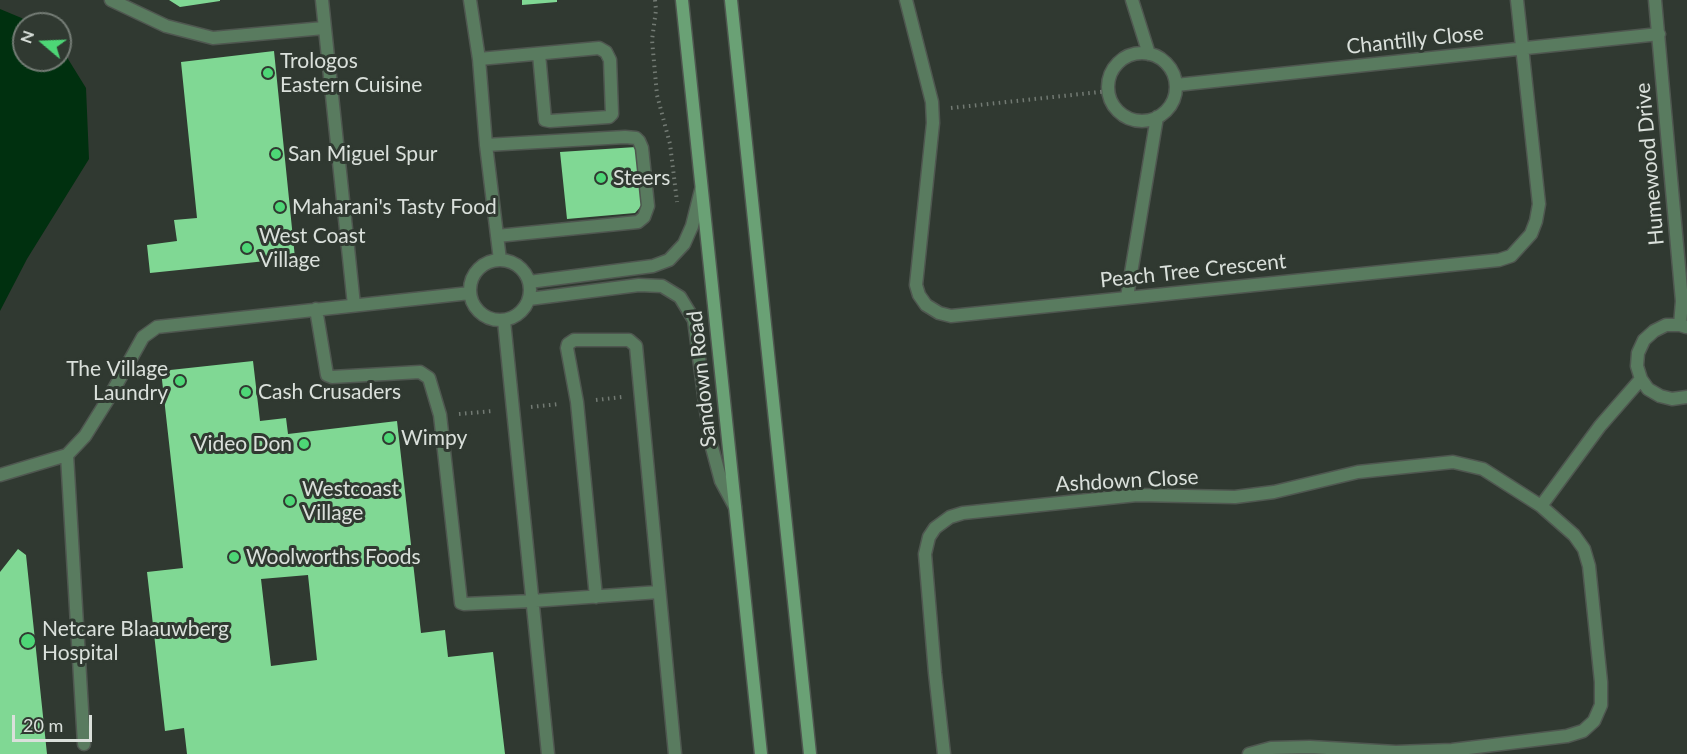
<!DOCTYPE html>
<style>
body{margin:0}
#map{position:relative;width:1687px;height:754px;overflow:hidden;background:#303931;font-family:Lato,sans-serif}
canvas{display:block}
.north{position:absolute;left:12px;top:12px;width:60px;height:60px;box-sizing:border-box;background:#303931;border:2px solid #747c75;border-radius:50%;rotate:289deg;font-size:16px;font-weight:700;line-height:24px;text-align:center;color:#dae0db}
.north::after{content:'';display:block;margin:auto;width:21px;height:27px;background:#4dd676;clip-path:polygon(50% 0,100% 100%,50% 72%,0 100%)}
.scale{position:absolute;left:12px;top:715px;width:80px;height:27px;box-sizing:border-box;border:3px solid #dae0db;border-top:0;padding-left:8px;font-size:18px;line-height:21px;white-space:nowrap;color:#dae0db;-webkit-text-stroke:4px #303931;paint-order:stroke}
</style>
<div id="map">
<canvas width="1687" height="754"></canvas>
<div class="north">N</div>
<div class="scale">20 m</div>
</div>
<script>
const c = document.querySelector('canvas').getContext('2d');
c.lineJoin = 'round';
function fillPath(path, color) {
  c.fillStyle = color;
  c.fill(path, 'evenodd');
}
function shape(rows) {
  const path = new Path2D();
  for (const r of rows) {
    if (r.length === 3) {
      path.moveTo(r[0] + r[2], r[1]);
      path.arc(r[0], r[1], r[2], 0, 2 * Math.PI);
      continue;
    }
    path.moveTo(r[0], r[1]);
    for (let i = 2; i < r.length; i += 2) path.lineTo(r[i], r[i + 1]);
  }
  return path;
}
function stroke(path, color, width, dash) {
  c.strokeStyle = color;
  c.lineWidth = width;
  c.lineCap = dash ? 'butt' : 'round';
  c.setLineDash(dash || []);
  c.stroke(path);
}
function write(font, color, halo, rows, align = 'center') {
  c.font = font + ' Lato,sans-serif';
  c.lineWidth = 6;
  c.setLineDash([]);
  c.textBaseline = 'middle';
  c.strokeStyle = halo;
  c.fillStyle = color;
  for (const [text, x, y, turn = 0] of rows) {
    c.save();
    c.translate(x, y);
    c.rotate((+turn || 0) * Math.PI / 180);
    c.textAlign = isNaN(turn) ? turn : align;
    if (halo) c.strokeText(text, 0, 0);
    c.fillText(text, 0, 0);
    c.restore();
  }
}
fillPath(shape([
 [0,9,36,24,24,24,24,60,60,60,60,46,86,88,89,159,27,259,0,311]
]), '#00300f');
fillPath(shape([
 [169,0,220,0,220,1,180,7],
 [522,0,557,0,557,2,522,5],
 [274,51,295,258,150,273,147,245,177,241,174,220,197,218,181,62],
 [636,147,643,204,635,213,567,219,560,152],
 [253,361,260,421,286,418,288,434,397,421,421,633,445,630,448,657,493,652,505,754,187,754,184,728,165,731,147,572,183,568,161,371],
 [308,575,317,660,271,666,261,579],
 [18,549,26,555,47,754,0,754,0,572]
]), '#80d894');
const service = shape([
 [111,0,166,26,213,38,324,28],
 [322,0,354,305],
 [470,0,479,59,486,145,500,260],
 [479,59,599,48,606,52,610,60,612,114,609,117,550,121,545,120,539,54],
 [486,145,625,137,636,138,639,141,642,148,648,206,644,217,638,222,497,236],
 [500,290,30],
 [529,282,653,266,669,260,684,244,692,226,701,190],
 [529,299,639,285,662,286,680,297,694,320,710,440,721,481,735,507],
 [316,309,327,375,332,377,420,372,429,378,440,415,461,603,464,604,532,601,659,592],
 [504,321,548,754],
 [67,455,84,744],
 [0,475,67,455,85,436,110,396,143,337,157,327,470,293],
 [596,597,577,402,567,348,568,344,574,340,629,340,636,346,675,754]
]);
const minor = shape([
 [906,0,932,102,933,123,916,285,919,295,926,305,939,313,951,316,1499,260,1511,256,1531,234,1536,221,1539,204,1517,0],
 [1132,0,1149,54],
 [1655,0,1682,301,1680,325],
 [1142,87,34],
 [1176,85,1659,34],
 [1127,297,1157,117],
 [1686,327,1680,325,1666,325,1654,331,1644,340,1638,353,1637,366,1641,379,1648,389,1660,396,1672,399,1687,397],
 [1541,506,1600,426,1641,379],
 [944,754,935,673,925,554,929,537,935,528,950,517,963,513,1137,495,1235,497,1274,492,1358,472,1453,462,1483,469,1541,506,1574,535,1584,549,1589,566,1601,682,1601,705,1594,721,1583,731,1567,736,1452,750,1396,752,1310,747,1271,748,1249,754]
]);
const secondary = shape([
 [682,0,761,754],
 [731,0,810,754]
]);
stroke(service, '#4f5750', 15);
stroke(minor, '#4f5750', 15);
stroke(secondary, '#4f5750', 15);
stroke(shape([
 [655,0,656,10,652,40,657,95,670,144,677,202],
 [951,108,1109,91],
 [596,400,622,397],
 [531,407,559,404],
 [459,414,493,411]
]), '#727a73', 4, [1.5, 4.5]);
stroke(service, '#597b5f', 12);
stroke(minor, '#597b5f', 12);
stroke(secondary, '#6aa175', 12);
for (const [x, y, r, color] of [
 [268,73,6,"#4dd676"],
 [276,154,6,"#4dd676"],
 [601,178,6,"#4dd676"],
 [280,207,6,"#4dd676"],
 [247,248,6,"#4dd676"],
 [180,381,6,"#4dd676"],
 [246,392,6,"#4dd676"],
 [389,438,6,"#4dd676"],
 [304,444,6,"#4dd676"],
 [290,501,6,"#4dd676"],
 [234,557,6,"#4dd676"],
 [28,641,8,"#4dd676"]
]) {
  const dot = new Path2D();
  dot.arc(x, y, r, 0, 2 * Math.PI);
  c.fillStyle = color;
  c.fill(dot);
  stroke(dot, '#303931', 2);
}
write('21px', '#dae0db', '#303931', [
 ["Chantilly Close",1415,40,-6],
 ["Humewood Drive",1650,164,-95],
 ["Peach Tree Crescent",1193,271,-6],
 ["Sandown Road",702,379,-96],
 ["Ashdown Close",1127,481,-3]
]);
write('21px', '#dae0db', '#303931', [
 ["Trologos",280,61],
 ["Eastern Cuisine",280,85],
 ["San Miguel Spur",288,154],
 ["Steers",613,178],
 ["Maharani's Tasty Food",292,207],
 ["West Coast",259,236],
 ["Village",259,260],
 ["The Village",168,369,"right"],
 ["Laundry",168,393,"right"],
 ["Cash Crusaders",258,392],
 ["Wimpy",401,438],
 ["Video Don",292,444,"right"],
 ["Westcoast",302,489],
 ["Village",302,513],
 ["Woolworths Foods",246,557],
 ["Netcare Blaauwberg",42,629],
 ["Hospital",42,653]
], 'left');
</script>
